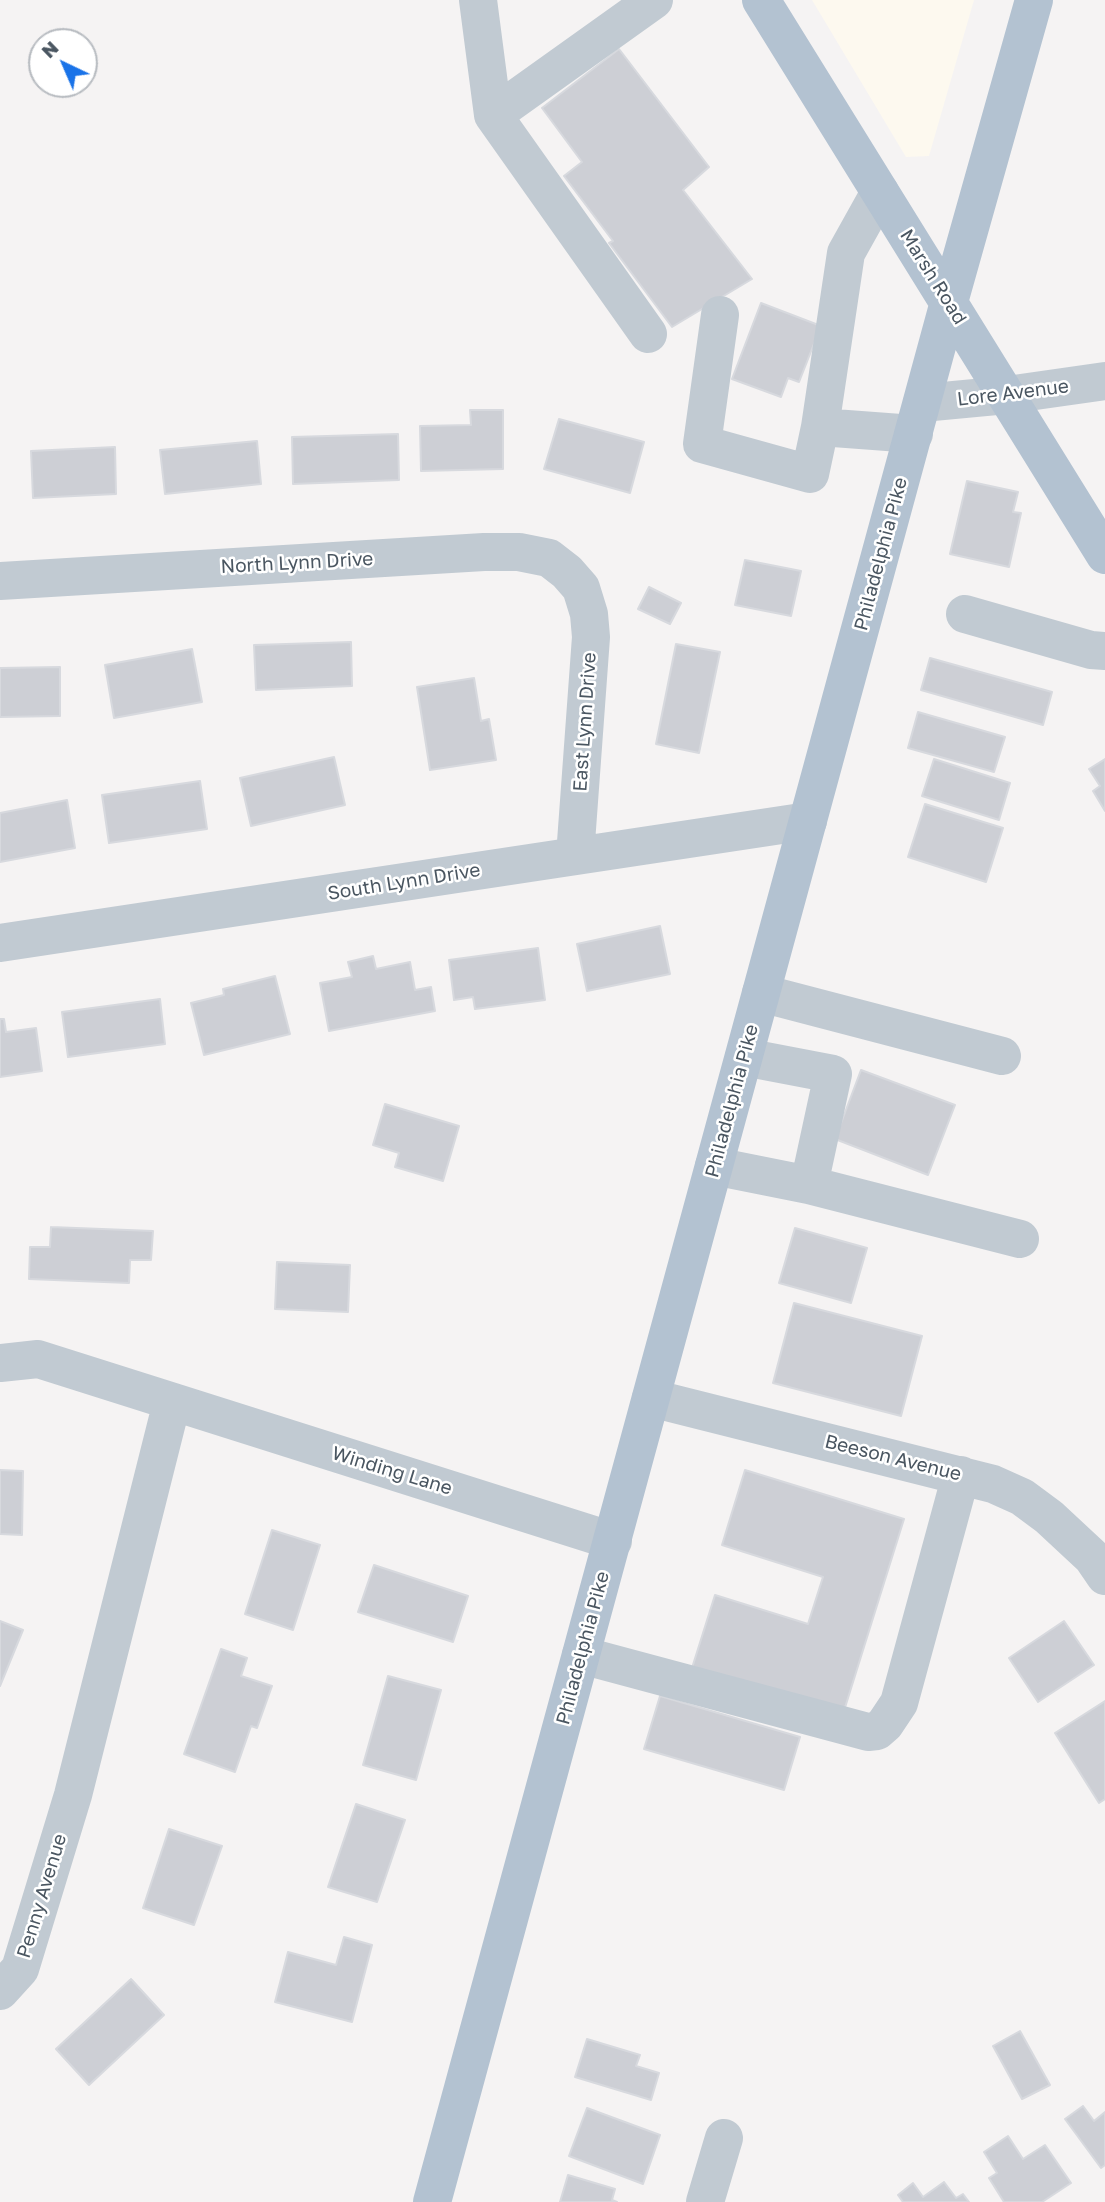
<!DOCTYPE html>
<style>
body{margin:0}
#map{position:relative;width:1105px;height:2202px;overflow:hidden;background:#f5f3f3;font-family:"Golos Text",sans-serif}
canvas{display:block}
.north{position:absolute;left:28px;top:28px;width:70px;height:70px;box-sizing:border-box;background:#fff;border:2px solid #b7bbc0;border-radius:50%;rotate:316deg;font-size:19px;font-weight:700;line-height:28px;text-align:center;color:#4a5661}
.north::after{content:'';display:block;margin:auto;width:24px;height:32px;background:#1a73e8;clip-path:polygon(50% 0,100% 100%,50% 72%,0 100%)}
</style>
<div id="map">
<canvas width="1105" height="2202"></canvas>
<div class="north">N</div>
</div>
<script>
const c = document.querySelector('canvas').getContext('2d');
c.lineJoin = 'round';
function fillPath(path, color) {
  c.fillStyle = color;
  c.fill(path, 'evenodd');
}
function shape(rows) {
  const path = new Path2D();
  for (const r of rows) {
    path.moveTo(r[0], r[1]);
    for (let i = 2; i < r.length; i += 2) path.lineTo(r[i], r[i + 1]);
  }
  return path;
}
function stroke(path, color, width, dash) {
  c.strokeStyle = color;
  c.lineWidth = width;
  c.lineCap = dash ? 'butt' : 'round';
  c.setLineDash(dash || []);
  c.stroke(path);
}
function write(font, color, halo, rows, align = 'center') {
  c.font = font + ' "Golos Text",sans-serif';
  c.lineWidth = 5;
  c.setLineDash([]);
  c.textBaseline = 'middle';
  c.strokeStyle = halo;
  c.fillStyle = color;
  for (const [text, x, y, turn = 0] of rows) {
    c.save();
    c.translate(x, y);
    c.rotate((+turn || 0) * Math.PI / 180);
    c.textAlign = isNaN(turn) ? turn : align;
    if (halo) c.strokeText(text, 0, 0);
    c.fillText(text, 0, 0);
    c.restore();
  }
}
fillPath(shape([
 [812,0,974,0,929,156,906,157]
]), '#fdf9ef');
const building = shape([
 [619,49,709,167,683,190,752,279,672,327,609,243,613,241,564,176,582,162,542,108,619,49],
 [761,303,821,326,799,382,788,378,781,397,732,379,761,303],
 [470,410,503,410,503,469,421,471,420,426,471,425,470,410],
 [559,419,644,442,630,493,544,469,559,419],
 [398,434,399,480,293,484,292,437,398,434],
 [257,441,261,484,165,494,160,450,257,441],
 [115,447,116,494,33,498,31,451,115,447],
 [967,481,1018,492,1013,512,1021,513,1009,567,950,554,967,481],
 [745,560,801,571,791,616,735,605,745,560],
 [649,587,681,603,670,624,638,609,649,587],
 [351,642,352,686,256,690,254,645,351,642],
 [676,644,720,652,699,753,656,744,676,644],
 [192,649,202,702,114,718,105,665,192,649],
 [930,658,1052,692,1043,725,921,690,930,658],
 [60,667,60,716,0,717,0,668,60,667],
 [474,678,481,721,489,719,496,760,430,770,417,687,474,678],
 [918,712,1005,737,994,772,908,748,918,712],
 [334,757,345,805,251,826,240,778,334,757],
 [934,759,1010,783,999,820,922,796,934,759],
 [1105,759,1105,811,1093,791,1100,786,1089,769,1105,759],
 [200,781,207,829,109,843,102,795,200,781],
 [67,800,75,848,0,862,0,813,67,800],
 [925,804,1003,828,986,882,908,857,925,804],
 [660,926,670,974,587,991,577,944,660,926],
 [538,948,545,1000,475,1009,473,997,454,1000,449,960,538,948],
 [373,956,376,969,410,962,415,990,431,987,435,1011,329,1031,320,983,352,977,348,962,373,956],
 [275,976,290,1034,204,1055,191,1003,224,995,223,989,275,976],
 [160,999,165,1044,68,1057,62,1012,160,999],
 [0,1019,4,1019,6,1032,36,1028,42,1071,0,1077,0,1019],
 [861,1070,955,1105,928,1175,835,1139,861,1070],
 [385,1104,459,1126,443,1181,395,1167,399,1153,373,1145,385,1104],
 [51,1227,153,1231,151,1260,130,1260,129,1283,29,1279,30,1247,50,1247,51,1227],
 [795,1228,867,1248,851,1303,779,1283,795,1228],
 [277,1262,350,1265,348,1312,275,1309,277,1262],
 [794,1303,922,1336,901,1416,773,1383,794,1303],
 [0,1470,23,1471,22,1535,0,1534,0,1470],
 [745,1470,904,1519,843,1714,692,1668,715,1595,808,1624,823,1577,722,1545,745,1470],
 [272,1530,320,1545,293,1630,245,1614,272,1530],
 [374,1565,468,1596,453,1642,358,1612,374,1565],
 [0,1621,23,1630,0,1686,0,1621],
 [1064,1621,1094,1665,1038,1702,1009,1658,1064,1621],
 [221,1649,247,1658,241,1676,272,1686,257,1728,251,1726,235,1772,184,1754,221,1649],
 [388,1676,441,1690,416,1780,363,1765,388,1676],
 [660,1696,800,1737,784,1790,644,1749,660,1696],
 [1105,1701,1105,1799,1099,1803,1055,1733,1105,1701],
 [356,1804,405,1820,377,1902,328,1887,356,1804],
 [169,1829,222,1846,194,1925,143,1908,169,1829],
 [344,1937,372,1945,352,2022,275,2002,288,1952,336,1965,344,1937],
 [131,1979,164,2015,89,2085,56,2049,131,1979],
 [1020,2031,1050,2085,1022,2099,993,2046,1020,2031],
 [587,2039,640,2055,636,2066,659,2073,651,2100,575,2077,587,2039],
 [1083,2106,1094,2121,1105,2112,1105,2165,1101,2168,1065,2119,1083,2106],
 [587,2108,660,2135,643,2184,569,2156,587,2108],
 [1008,2136,1023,2159,1045,2145,1071,2183,1042,2202,1004,2202,989,2178,997,2173,984,2152,1008,2136],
 [568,2175,615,2189,612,2200,617,2202,560,2202,568,2175],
 [944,2182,956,2198,963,2194,969,2202,903,2202,898,2195,913,2183,923,2197,944,2182]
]);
fillPath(building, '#cdcfd5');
stroke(building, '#d7d9de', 2);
stroke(shape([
 [478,0,493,115,648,334],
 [493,115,654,0],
 [720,315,702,444,810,474,820,427,914,434],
 [922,403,1007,395,1105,381],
 [820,427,846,253,880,192],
 [0,581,484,552,519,552,549,558,567,572,581,588,589,614,591,637,575,856],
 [965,614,1091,650,1105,651],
 [0,943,808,821],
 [761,993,1002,1056],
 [714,1166,809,1185,833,1074,744,1057],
 [809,1185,1020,1239],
 [0,1363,38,1359,613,1541],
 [651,1398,993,1484,1022,1497,1049,1517,1092,1557,1105,1576],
 [581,1655,868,1732,877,1731,885,1724,899,1703,961,1475],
 [0,1991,20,1969,73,1795,172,1402],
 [705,2202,724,2138]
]), '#c1cad2', 38);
stroke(shape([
 [761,0,1105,555],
 [432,2202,949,302,1034,0]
]), '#b3c2d1', 38);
write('19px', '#4a5661', '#fff', [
 ["Marsh Road",933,277,58],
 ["Lore Avenue",1013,393,-7],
 ["Philadelphia Pike",881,554,-75],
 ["North Lynn Drive",297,563,-3],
 ["East Lynn Drive",585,722,-86],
 ["South Lynn Drive",404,882,-9],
 ["Philadelphia Pike",732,1101,-75],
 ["Beeson Avenue",893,1458,14],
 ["Winding Lane",392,1471,17],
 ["Philadelphia Pike",583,1648,-75],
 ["Penny Avenue",42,1896,-73]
]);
</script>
